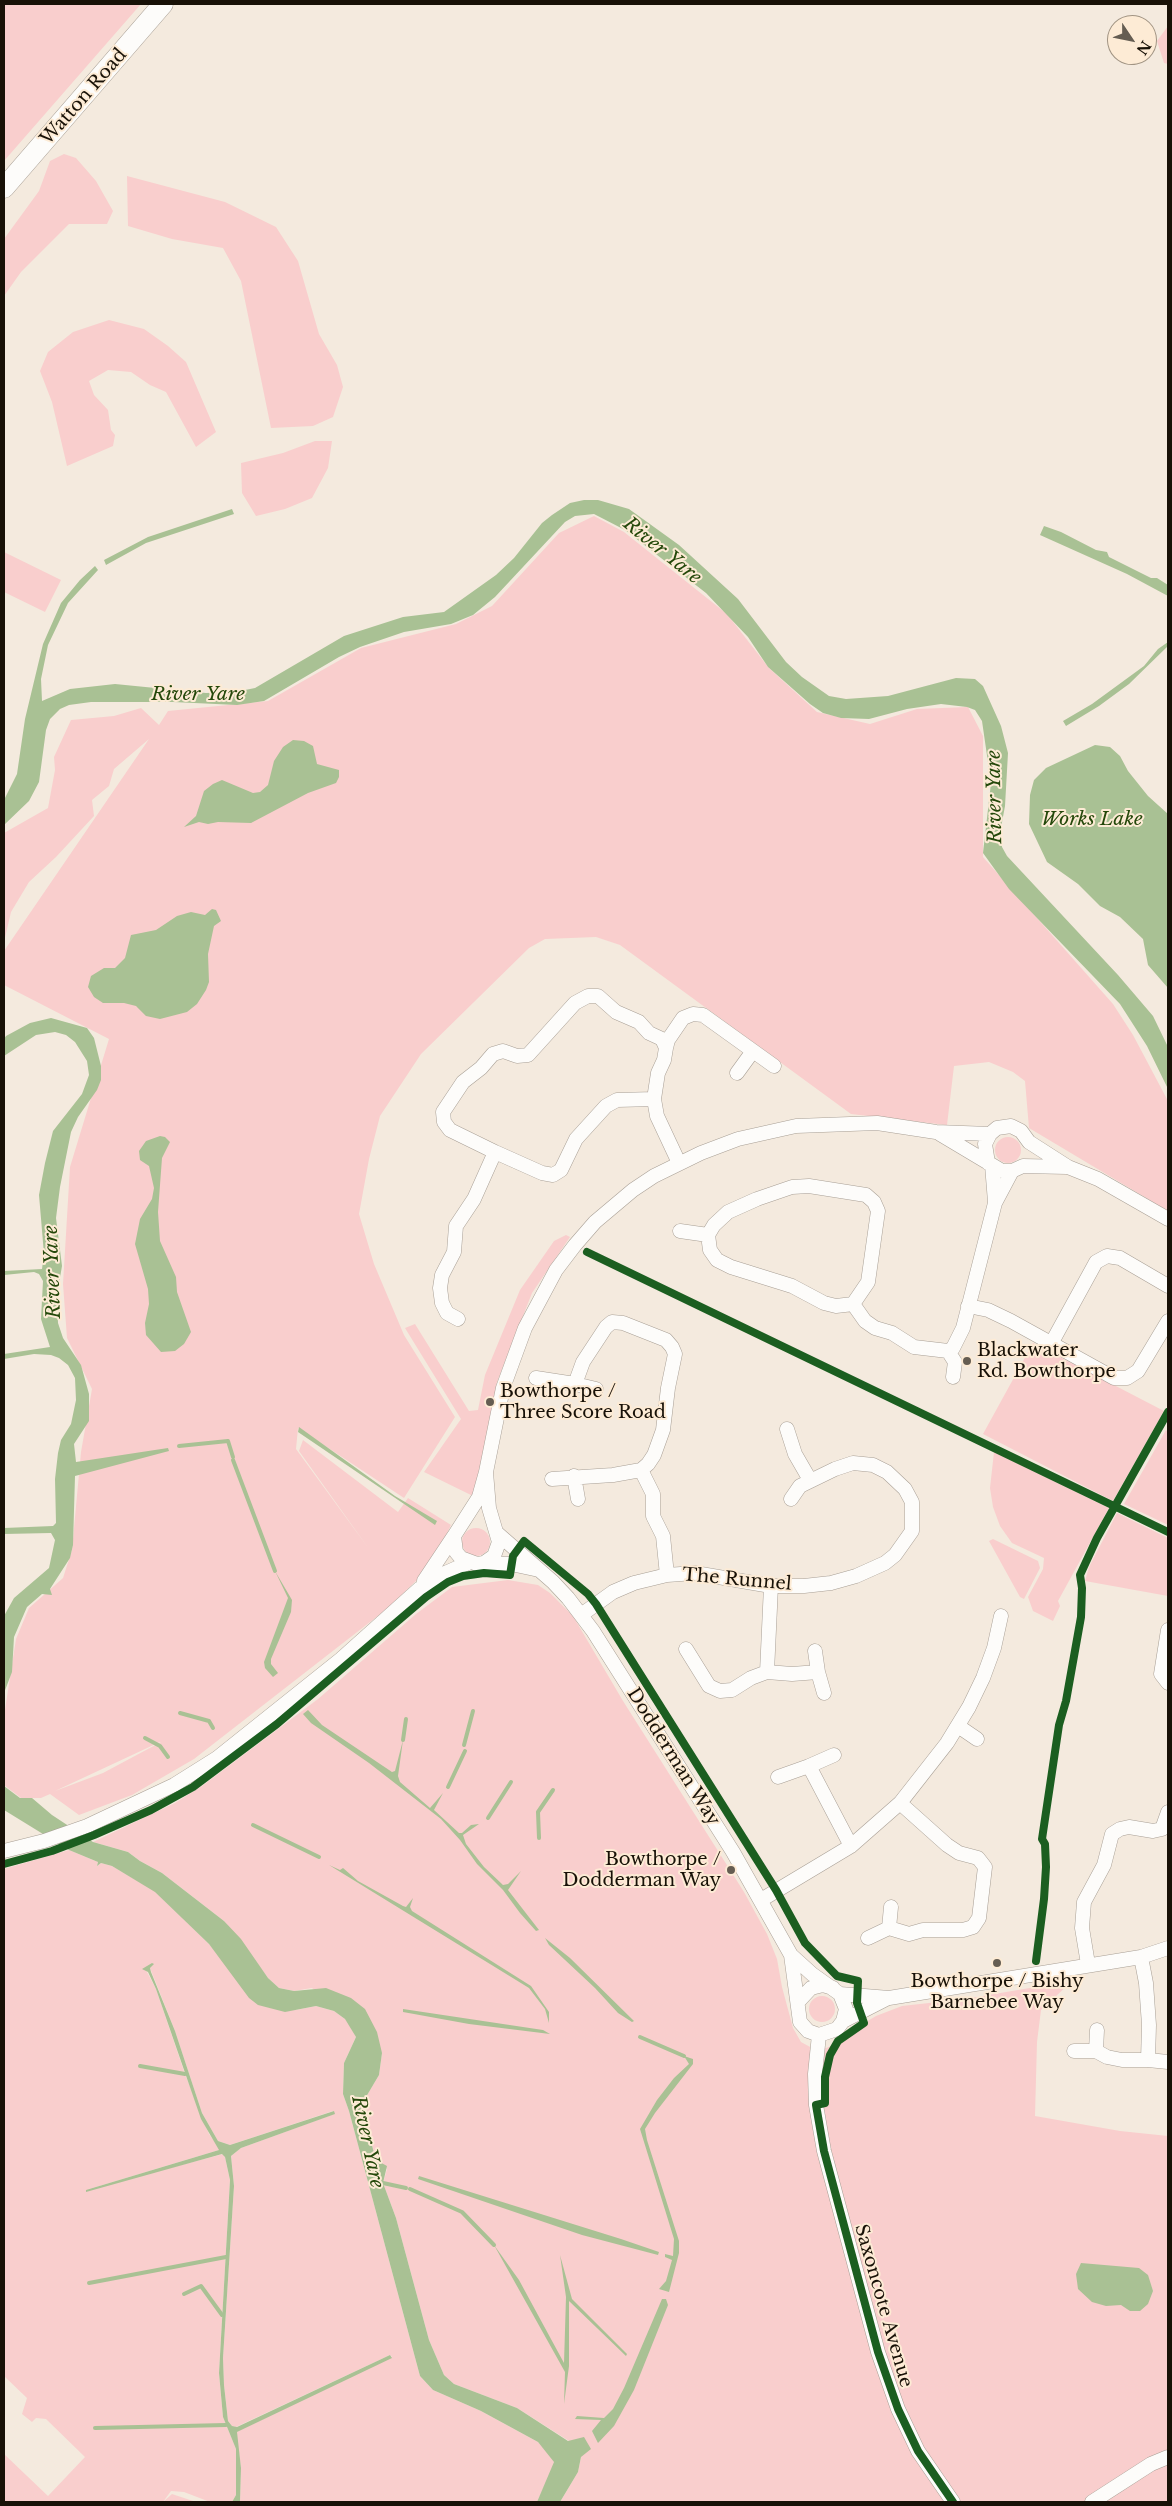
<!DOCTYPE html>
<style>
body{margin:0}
#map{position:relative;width:1172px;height:2506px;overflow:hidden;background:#f4eade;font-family:"Libre Baskerville",serif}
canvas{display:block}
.frame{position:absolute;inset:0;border:5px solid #181107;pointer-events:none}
.north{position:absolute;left:1107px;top:15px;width:50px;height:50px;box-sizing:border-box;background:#fdebd5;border:1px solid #a19483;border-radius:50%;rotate:124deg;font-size:14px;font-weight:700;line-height:20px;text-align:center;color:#181107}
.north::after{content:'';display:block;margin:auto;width:18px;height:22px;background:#655d52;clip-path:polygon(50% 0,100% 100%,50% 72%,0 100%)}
</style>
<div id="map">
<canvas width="1172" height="2506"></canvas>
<div class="frame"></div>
<div class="north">N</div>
</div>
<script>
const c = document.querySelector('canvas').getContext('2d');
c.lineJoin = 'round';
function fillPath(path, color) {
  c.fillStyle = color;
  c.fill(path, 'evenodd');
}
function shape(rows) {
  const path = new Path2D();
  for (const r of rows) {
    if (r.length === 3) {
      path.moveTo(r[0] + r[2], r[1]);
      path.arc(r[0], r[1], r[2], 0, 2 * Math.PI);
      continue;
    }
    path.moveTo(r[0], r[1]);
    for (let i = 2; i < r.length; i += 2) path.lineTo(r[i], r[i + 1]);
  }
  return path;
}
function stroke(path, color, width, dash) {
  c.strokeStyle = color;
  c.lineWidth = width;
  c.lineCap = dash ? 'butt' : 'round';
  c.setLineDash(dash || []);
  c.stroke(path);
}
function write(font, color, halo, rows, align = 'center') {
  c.font = font + ' "Libre Baskerville",serif';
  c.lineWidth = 4;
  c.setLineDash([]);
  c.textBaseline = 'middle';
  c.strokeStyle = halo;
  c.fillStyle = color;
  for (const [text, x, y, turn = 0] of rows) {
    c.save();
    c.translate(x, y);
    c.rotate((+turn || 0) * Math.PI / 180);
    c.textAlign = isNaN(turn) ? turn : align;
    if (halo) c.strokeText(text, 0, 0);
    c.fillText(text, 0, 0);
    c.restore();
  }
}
fillPath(shape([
 [4,4,141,4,4,161],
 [1168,26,1168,64,1164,63,1157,41],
 [64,154,76,158,96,181,113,211,107,224,69,224,21,272,4,296,4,239,39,191,50,161],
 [127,176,225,202,276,227,298,261,319,334,337,365,343,387,333,417,313,426,271,428,241,281,223,248,172,239,128,226],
 [109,320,144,329,168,346,186,362,216,432,196,447,166,392,150,385,131,372,108,370,89,381,94,395,108,410,111,430,115,435,113,446,67,466,52,402,40,371,48,352,73,332],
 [315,441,332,441,328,468,312,498,285,509,256,516,242,493,241,463,283,453],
 [594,516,624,532,727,614,769,668,817,712,870,724,917,709,968,707,983,736,983,857,1113,1004,1133,1035,1168,1101,1168,1211,1029,1128,1025,1081,1013,1072,989,1062,954,1066,947,1125,851,1114,620,945,596,937,545,939,529,948,421,1054,380,1116,369,1159,359,1214,374,1264,404,1335,455,1417,404,1498,298,1428,296,1449,369,1549,299,1451,303,1440,398,1512,408,1498,451,1525,437,1554,423,1574,388,1608,194,1759,132,1795,79,1815,50,1794,41,1798,21,1798,4,1785,4,1716,16,1639,29,1608,63,1578,72,1550,81,1452,92,1389,67,1338,63,1284,70,1167,109,1039,4,985,4,951,149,739,114,769,109,786,92,800,94,816,56,857,29,882,11,912,4,942,4,833,48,808,55,770,54,757,71,720,114,716,141,708,159,725,168,711,268,701,361,648,456,624,492,606,559,533],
 [161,1742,103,1773,55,1791,160,1742],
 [4,552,61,580,45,612,4,592],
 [1008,1150,13],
 [566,1235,570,1237,532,1293,497,1382,479,1478,473,1496,424,1472,461,1419,405,1328,415,1324,469,1411,478,1410,485,1375,520,1290,554,1241],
 [1033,1343,1164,1411,1113,1501,983,1434],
 [1166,1430,1168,1432,1168,1525,1124,1504],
 [994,1452,1109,1508,1058,1601,1060,1606,1053,1621,1033,1611,1028,1597,1043,1569,1044,1558,1012,1543,1000,1526,993,1507,990,1488],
 [1117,1513,1168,1538,1168,1596,1085,1581,1089,1567],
 [476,1542,14],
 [993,1539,1038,1561,1040,1568,1024,1599,1020,1597,989,1541],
 [508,1580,538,1585,550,1593,573,1616,623,1701,744,1892,767,1934,777,1959,782,1987,793,2028,801,2042,812,2048,826,2048,841,2042,851,2031,876,2016,902,2006,965,1999,1065,1982,1069,1984,1041,2010,1037,2042,1035,2116,1120,2131,1168,2136,1168,2502,560,2502,578,2472,581,2457,569,2441,517,2408,454,2384,444,2375,429,2340,396,2218,383,2183,387,2169,376,2160,368,2131,364,2105,366,2097,379,2075,382,2053,312,1988,294,1991,279,1988,268,1978,224,1921,162,1873,140,1861,128,1852,93,1842,175,1803,202,1786,318,1699,416,1614,452,1587],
 [69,1850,98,1862,97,1866,101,1863,112,1866,155,1891,209,1944,227,1966,296,2010,316,2006,334,2011,345,2019,352,2028,356,2037,344,2063,343,2094,349,2111,420,2376,433,2390,481,2411,538,2442,552,2457,554,2462,552,2470,537,2502,240,2502,241,2468,236,2432,392,2357,390,2355,236,2427,232,2426,228,2421,224,2385,223,2358,234,2186,231,2156,241,2148,334,2114,333,2111,230,2145,218,2141,202,2113,175,2031,150,1968,146,1970,156,1989,185,2074,209,2134,219,2147,219,2150,86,2190,223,2154,225,2157,230,2180,219,2373,223,2417,236,2449,236,2495,232,2502,210,2502,184,2492,171,2491,163,2502,172,2494,196,2502,4,2502,4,2454,48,2496,85,2457,46,2419,36,2418,32,2422,22,2414,27,2398,4,2376,4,1869],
 [822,2009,13]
]), '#f9cecd');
fillPath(shape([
 [584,500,598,500,629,509,679,545,738,599,786,662,802,677,829,696,846,699,888,696,956,678,975,679,983,686,1001,726,1008,753,1005,806,1000,833,1002,847,1007,856,1118,975,1153,1016,1168,1047,1168,1089,1147,1046,1120,1004,1009,889,983,853,991,783,982,721,975,710,967,707,941,704,907,709,869,719,841,718,823,713,810,704,768,667,748,637,706,593,625,530,594,514,575,516,565,522,495,597,473,615,451,624,404,632,360,647,339,657,264,701,237,705,173,702,91,702,69,705,60,709,50,719,46,730,39,782,29,801,4,825,4,800,17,774,25,719,43,644,61,603,80,580,95,566,98,570,68,603,48,645,41,679,42,701,70,689,115,684,206,693,235,692,255,688,344,636,403,617,444,612,496,575,514,558,542,523,552,515,570,503],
 [232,509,234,514,146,543,106,565,104,560,148,537],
 [1044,526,1061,532,1096,550,1107,552,1109,557,1151,578,1157,578,1168,585,1168,596,1127,574,1040,535],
 [1168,642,1168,646,1129,684,1099,706,1066,726,1063,721,1092,704,1144,666,1158,649],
 [293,740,304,741,313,746,317,764,339,770,339,777,336,783,308,793,251,823,218,822,208,824,199,822,184,827,196,816,204,791,213,784,222,780,253,793,260,792,268,785,274,761,283,747],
 [1095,745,1110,747,1120,756,1128,771,1148,796,1168,814,1168,988,1148,965,1143,939,1120,917,1100,906,1078,884,1047,862,1029,824,1030,795,1034,780,1046,768],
 [212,909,216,910,221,921,214,926,208,954,209,982,206,990,197,1004,187,1012,160,1019,146,1016,136,1006,124,1003,103,1003,94,997,88,987,91,976,104,968,115,968,125,958,131,935,156,930,177,916,191,912,205,915],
 [51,1018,87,1028,94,1038,101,1066,101,1080,97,1090,78,1117,71,1132,60,1187,56,1218,62,1266,57,1295,58,1323,63,1338,81,1365,89,1394,89,1421,74,1444,76,1462,168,1448,169,1451,75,1476,73,1545,70,1558,50,1589,52,1595,42,1594,27,1607,14,1637,12,1672,4,1693,4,1616,14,1598,49,1568,55,1540,51,1533,4,1534,4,1528,53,1526,56,1523,55,1479,58,1453,61,1440,71,1424,76,1400,75,1378,68,1365,59,1358,51,1355,34,1354,4,1359,4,1354,50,1347,41,1319,43,1281,39,1274,34,1272,4,1275,4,1271,42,1269,44,1254,39,1195,45,1163,53,1131,82,1094,89,1075,87,1061,75,1042,66,1035,55,1032,36,1035,4,1056,4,1039,6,1036,30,1023],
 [160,1136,165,1137,170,1142,162,1158,158,1212,160,1241,176,1277,177,1292,191,1332,184,1344,175,1351,161,1352,146,1335,145,1323,149,1304,148,1289,135,1244,140,1219,152,1199,154,1188,149,1166,140,1160,139,1151,146,1141],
 [299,1427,395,1496,437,1521,435,1525,298,1432],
 [275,1571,292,1600,291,1612,271,1659,271,1664,278,1673,273,1677,265,1668,264,1662,288,1598],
 [308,1710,322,1725,392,1772,395,1771,403,1740,398,1776,400,1782,430,1808,443,1793,434,1810,459,1833,462,1833,471,1825,479,1824,463,1835,466,1844,484,1867,503,1885,508,1884,521,1871,508,1890,539,1930,536,1931,520,1913,503,1890,477,1864,460,1840,441,1819,369,1763,311,1723,303,1714],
 [4,1786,20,1798,32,1798,52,1815,93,1842,128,1852,140,1861,162,1873,224,1921,241,1939,268,1978,279,1988,294,1991,326,1988,351,1998,365,2009,377,2032,382,2053,379,2075,366,2097,364,2105,368,2131,376,2160,387,2166,383,2183,396,2218,429,2340,444,2375,454,2384,517,2408,568,2441,584,2437,591,2449,581,2457,578,2472,560,2502,537,2502,554,2462,538,2442,481,2411,433,2390,420,2376,349,2111,343,2094,344,2063,356,2037,345,2019,334,2011,316,2006,285,2012,258,2005,249,1998,209,1944,155,1892,112,1866,101,1863,97,1866,98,1862,69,1850,4,1810],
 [329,1865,340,1870,343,1868,358,1881,403,1906,406,1907,413,1898,410,1907,412,1911,531,1986,549,2012,549,2023,545,2009,529,1988],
 [545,1938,570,1958,634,2021,632,2022,618,2013,595,1988,549,1945],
 [152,1963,154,1964,150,1968,151,1972,175,2031,202,2113,218,2141,230,2145,334,2111,335,2114,241,2148,231,2156,234,2186,223,2358,224,2385,228,2421,232,2426,237,2427,390,2355,392,2358,237,2432,241,2468,240,2502,232,2502,236,2495,236,2449,223,2417,219,2373,230,2180,225,2157,222,2154,86,2192,86,2190,219,2150,201,2119,156,1989,148,1972,142,1969],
 [403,2009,543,2030,550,2034,469,2024,403,2012],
 [684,2056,693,2059,693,2064,655,2113,645,2129,647,2140,679,2241,679,2253,669,2292,659,2289,666,2281,672,2260,665,2257,665,2254,673,2256,674,2239,640,2129,657,2100,674,2078,689,2064],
 [419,2176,621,2239,659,2252,658,2255,582,2235,418,2179],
 [494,2245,519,2280,564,2363,566,2297,560,2255,572,2299,627,2354,626,2356,569,2301,569,2366,564,2404,565,2372],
 [1081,2263,1139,2268,1148,2275,1153,2291,1148,2304,1140,2311,1130,2311,1121,2305,1106,2306,1092,2302,1078,2289,1076,2274],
 [662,2299,666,2299,668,2305,634,2390,614,2426,598,2443,592,2431,601,2420,575,2419,577,2416,604,2418,613,2409,624,2388]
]), '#a9c194');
stroke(shape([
 [179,1446,228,1441,233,1457],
 [233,1460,275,1571],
 [180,1713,209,1721,213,1728],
 [145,1738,160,1746,168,1757],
 [403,1740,406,1719],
 [464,1745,473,1711],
 [448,1787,465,1751],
 [488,1818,511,1782],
 [253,1825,319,1857],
 [539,1838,538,1812,553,1790],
 [640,2037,684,2056],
 [140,2066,185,2074],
 [383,2183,406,2188],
 [410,2189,462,2212,494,2245],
 [89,2283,226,2257],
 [184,2294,201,2286,222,2315],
 [95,2428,226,2425]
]), '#a9c194', 4);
const minor = shape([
 [666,1048,668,1040,683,1018,693,1014,703,1015,774,1066],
 [737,1073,753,1051],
 [654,1099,617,1100,606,1106,576,1139,561,1170,553,1175,542,1173,495,1152,450,1130,444,1122,443,1112,463,1082,481,1068,493,1054,503,1051,517,1056,528,1055,575,1003,588,996,598,996,616,1012,639,1022,649,1033,662,1039,666,1048,664,1060,658,1073,654,1099,657,1116,679,1163],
 [940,1134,1002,1171,1012,1171,1023,1166,1067,1167],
 [988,1163,985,1144,990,1134,997,1128,1011,1126,1021,1131,1029,1142,1068,1167,1098,1179,1168,1219],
 [992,1165,995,1202],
 [809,1186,866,1195,874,1202,878,1211,868,1282,853,1304,836,1306,824,1303,792,1286,731,1267,717,1260,710,1250,708,1235,714,1225,728,1212,757,1199,792,1187,809,1186],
 [680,1231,708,1235],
 [853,1304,865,1321,875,1328,892,1333,914,1347,948,1351,953,1348,963,1328,995,1203,1012,1171],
 [968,1306,988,1310,1011,1321,1114,1378,1127,1378,1138,1371,1168,1321],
 [458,1319,447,1313,442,1303,440,1288,442,1275,454,1252,456,1226,474,1199,495,1152],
 [1051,1344,1096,1262,1107,1256,1120,1258,1168,1286],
 [948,1351,955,1362,953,1377],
 [536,1378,575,1384,583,1362,606,1327,612,1322,623,1323,666,1340,672,1347,675,1354,668,1388,663,1430,654,1455,648,1464,641,1470,653,1494,653,1516,663,1536,667,1575],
 [575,1384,596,1389],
 [787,1429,795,1454,810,1480],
 [486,1472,489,1508,499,1542,494,1556,484,1563,477,1564,461,1558,456,1552,454,1536,479,1497,486,1472,503,1388,525,1328,556,1270,575,1245,595,1222,633,1190,654,1176,701,1153,738,1139,796,1126,877,1123,936,1132,990,1134],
 [574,1476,578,1499],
 [552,1479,613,1475,641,1470],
 [498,1534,553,1582,568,1598,593,1631,733,1852,791,1955,812,1974,840,1994,846,2009,843,2021,837,2029,819,2035,808,2031,800,2022,791,1955],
 [484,1563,511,1564,539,1570],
 [424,1581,454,1536],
 [581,1615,613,1592,634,1583,667,1575,695,1573,771,1586,804,1586,831,1583,856,1576,885,1563,895,1555,912,1531,912,1502,905,1489,887,1472,873,1465,853,1463,835,1469,800,1486,791,1499],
 [1168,1630,1161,1674,1168,1683],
 [686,1649,709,1686,720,1691,732,1690,751,1678,767,1672,771,1586],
 [815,1651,818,1672],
 [767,1672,792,1674,818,1672,824,1693],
 [958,1726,977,1739],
 [809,1766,834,1755],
 [778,1777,809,1766,851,1846],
 [4,1851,44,1841,87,1826,174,1785,217,1758,341,1659,419,1589,443,1574,468,1563],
 [761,1900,851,1846,900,1803,947,1743,969,1707,983,1678,994,1648,1001,1616],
 [889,1928,891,1907],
 [868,1938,889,1928,909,1934,923,1930,963,1930,973,1927,979,1918,985,1867,978,1858,959,1853,947,1845,900,1803],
 [1141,1957,1146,1983,1149,2025,1148,2060,1168,2062],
 [1088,1964,1082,1928,1084,1902,1104,1865,1112,1834,1120,1829,1129,1827,1153,1831,1162,1829,1168,1812],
 [840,1994,889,1998,1141,1957,1168,1948],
 [798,2002,811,1988,823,1985,833,1988],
 [843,2021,888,1998],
 [819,2035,815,2074,816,2105,824,2151,878,2352,898,2409,918,2451,953,2502],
 [1074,2051,1096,2051,1107,2057,1122,2060,1148,2060],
 [1096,2051,1097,2030],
 [1092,2502,1151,2464,1168,2457]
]);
const secondary = shape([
 [4,188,163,4]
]);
stroke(minor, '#a89f95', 15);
stroke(secondary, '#a89f95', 21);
stroke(minor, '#fdfcfa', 14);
stroke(secondary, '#fdfcfa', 20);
stroke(shape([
 [587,1252,1168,1532],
 [4,1864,52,1851,94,1835,151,1810,193,1787,277,1724,426,1597,448,1582,463,1576,484,1573,510,1575,513,1556,524,1541,588,1594,596,1604,776,1890,805,1943,837,1976,858,1981,857,2003,864,2023,838,2041,830,2055,825,2077,825,2103,816,2105,824,2151,878,2352,898,2409,918,2451,953,2502],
 [1036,1961,1044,1899,1046,1867,1045,1844,1042,1839,1059,1725,1066,1701,1081,1617,1082,1588,1080,1575,1097,1538,1168,1412]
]), '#1b5e20', 8);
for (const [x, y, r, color] of [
 [967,1361,5,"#655d52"],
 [490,1402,5,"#655d52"],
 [731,1870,5,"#655d52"],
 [997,1963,5,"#655d52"]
]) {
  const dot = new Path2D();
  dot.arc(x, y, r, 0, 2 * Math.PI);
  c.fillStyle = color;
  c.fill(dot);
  stroke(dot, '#fdebd5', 2);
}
write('18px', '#181107', '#fdebd5', [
 ["Watton Road",84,97,-49],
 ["The Runnel",737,1580,5],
 ["Dodderman Way",673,1757,58],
 ["Saxoncote Avenue",883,2306,74]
]);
write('18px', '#181107', '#fdebd5', [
 ["Blackwater",977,1351],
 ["Rd. Bowthorpe",977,1372],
 ["Bowthorpe /",500,1392],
 ["Three Score Road",500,1413],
 ["Bowthorpe /",721,1860,"right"],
 ["Dodderman Way",721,1881,"right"],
 ["Bowthorpe / Bishy",997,1982,"center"],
 ["Barnebee Way",997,2003,"center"]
], 'left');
write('italic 19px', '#24480a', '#fdebd5', [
 ["River Yare",662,551,39],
 ["River Yare",198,695],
 ["River Yare",995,797,-91],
 ["Works Lake",1092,820],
 ["River Yare",53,1272,-92],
 ["River Yare",367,2142,78]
]);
</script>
